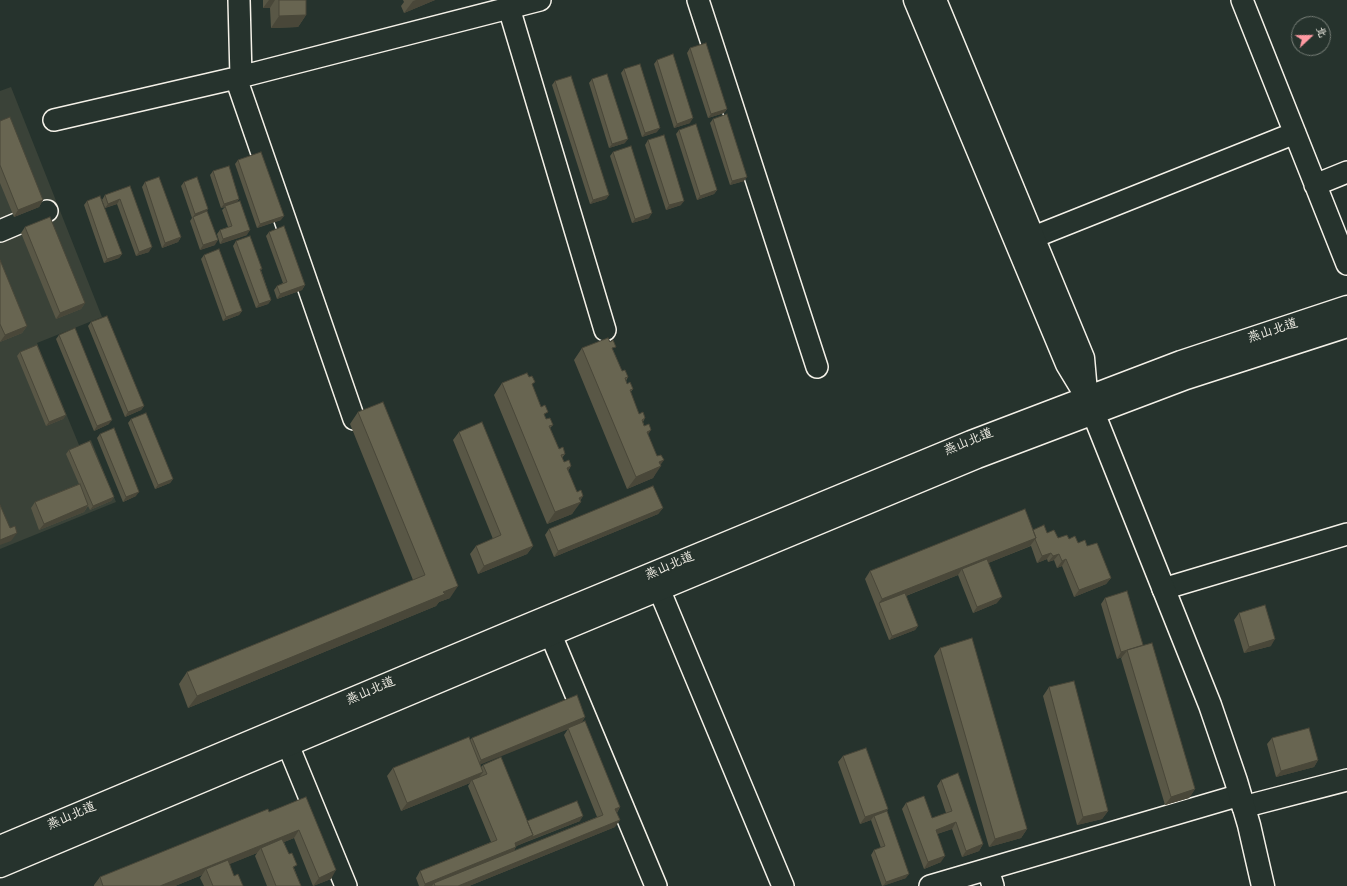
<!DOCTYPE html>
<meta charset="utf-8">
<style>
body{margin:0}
#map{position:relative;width:1347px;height:886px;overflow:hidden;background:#26332d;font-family:Kalam,"LXGW WenKai TC",sans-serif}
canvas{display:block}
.north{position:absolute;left:1291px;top:16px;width:40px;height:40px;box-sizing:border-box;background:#26332d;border:1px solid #787f78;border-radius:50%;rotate:68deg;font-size:11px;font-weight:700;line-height:16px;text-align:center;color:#f4f1e8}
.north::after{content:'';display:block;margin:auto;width:14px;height:18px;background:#ff9aa2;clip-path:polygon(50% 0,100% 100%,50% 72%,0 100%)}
</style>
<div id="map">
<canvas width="1347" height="886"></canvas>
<div class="north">北</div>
</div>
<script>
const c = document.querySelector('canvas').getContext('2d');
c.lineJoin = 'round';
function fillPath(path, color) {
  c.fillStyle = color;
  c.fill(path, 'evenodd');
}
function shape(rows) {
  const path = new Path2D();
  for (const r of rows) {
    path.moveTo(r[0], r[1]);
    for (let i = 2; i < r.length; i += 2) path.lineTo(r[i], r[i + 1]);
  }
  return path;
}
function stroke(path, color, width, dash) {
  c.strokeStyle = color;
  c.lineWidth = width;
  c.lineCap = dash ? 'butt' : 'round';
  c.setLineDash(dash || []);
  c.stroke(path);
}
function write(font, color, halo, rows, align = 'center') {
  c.font = font + ' Kalam,"LXGW WenKai TC",sans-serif';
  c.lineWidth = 3.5;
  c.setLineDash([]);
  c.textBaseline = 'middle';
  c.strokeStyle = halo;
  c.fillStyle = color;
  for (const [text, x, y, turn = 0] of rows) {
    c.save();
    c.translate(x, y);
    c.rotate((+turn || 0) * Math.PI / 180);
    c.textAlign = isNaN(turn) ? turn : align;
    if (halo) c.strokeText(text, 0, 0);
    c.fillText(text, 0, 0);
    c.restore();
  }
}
fillPath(shape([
 [11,87,102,317,37,343,79,445,91,440,116,502,0,549,0,91]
]), '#3a4238');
const minor = shape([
 [239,0,241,77],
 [698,0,817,367],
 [1242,0,1347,264],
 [509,8,605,330],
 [236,78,354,419],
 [54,120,236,78,540,0],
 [1315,185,1347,172],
 [0,231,47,211],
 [1034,237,1295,133],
 [659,589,783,886],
 [1163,589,1347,534],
 [551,635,656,886],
 [288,745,346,886],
 [1243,807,1347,780],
 [988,869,993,886],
 [930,886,1240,795]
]);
const major = shape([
 [915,0,1067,364,1087,397,1210,705,1236,781,1249,825,1263,886],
 [935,0,1083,358,1086,392],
 [0,847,507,634,971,442,1181,362,1347,307],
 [0,866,513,650,977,457,1186,378,1347,326]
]);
stroke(minor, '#f4f1e8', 24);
stroke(major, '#f4f1e8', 25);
stroke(minor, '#26332d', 21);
stroke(major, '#26332d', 22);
fillPath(shape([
 [263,0,306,0,306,15,298,27,271,28,270,8,263,8],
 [403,0,435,0,404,13,401,6,404,2],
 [690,48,727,109,724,113,708,118,687,53],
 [657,60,690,123,674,128,654,64],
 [624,69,657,132,642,137,621,73],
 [592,79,625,143,609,148,589,83],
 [555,81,609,195,606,199,590,204,552,85],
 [713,119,744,181,730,185,710,123],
 [0,121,43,200,39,207,14,217,0,183],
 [679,130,717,190,714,194,697,200,676,134],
 [648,140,681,205,666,210,645,145],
 [613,152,649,218,632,223,610,156],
 [238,160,281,220,257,228,235,164],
 [213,171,239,199,237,202,247,235,220,244,217,234,220,230,228,227,222,210,225,207,221,208,210,175],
 [145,182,181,237,178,242,162,248,142,187],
 [184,182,206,212,215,245,200,250,190,221,192,218,181,186],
 [130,186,149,252,136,256,117,204,105,208,102,200,105,195],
 [87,201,122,254,119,258,104,263,84,205],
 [25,227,85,303,81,309,56,319,21,233],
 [269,232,305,285,302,290,277,299,274,290,277,286,283,283,266,236],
 [236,241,262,269,261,270,271,300,268,304,256,308,233,246],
 [204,255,242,311,239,315,223,321,201,259],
 [0,260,27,326,22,333,0,342],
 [91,322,144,406,141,410,125,417,88,326],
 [59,335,109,424,94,431,56,339],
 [582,348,613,350,622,371,628,377,626,381,627,384,633,389,630,393,639,414,645,418,643,422,660,465,653,478,627,489,574,360],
 [20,352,66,415,63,419,46,426,17,356],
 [529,377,546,419,553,425,550,428,559,449,565,454,562,458,564,462,571,466,568,471,577,492,583,496,572,514,547,524,494,395,502,383],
 [358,412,450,598,439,602,436,606,188,708,179,684,187,672,413,580,350,424],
 [131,419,173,479,170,483,155,489,128,423],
 [459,432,533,546,527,554,478,574,470,554,476,546,493,539,453,440],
 [100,434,136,496,123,502,97,438],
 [69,450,114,497,111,501,90,510,88,506,84,512,39,530,31,508,35,502,79,484,66,454],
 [663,508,658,514,554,557,545,535,549,529],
 [1033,530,1047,533,1058,538,1069,539,1087,546,1111,578,1106,584,1074,597,1062,566,1057,568,1054,560,1048,562,1047,559,1037,563,1031,546,988,563,997,603,973,613,958,575,906,596,918,626,915,630,889,640,865,579,870,571],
 [1105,598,1143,645,1195,789,1189,798,1165,805,1121,658,1122,657,1117,659,1101,604],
 [1239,613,1271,646,1244,653,1234,620],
 [940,648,1027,829,1021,838,989,847,934,656],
 [1049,687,1108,811,1102,819,1077,825,1043,696],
 [585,717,581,723,620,807,617,813,615,827,469,886,419,886,416,878,420,871,491,842,468,786,470,783,401,811,387,776,393,768,470,740,472,738],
 [568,729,564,735,597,817,514,851,516,846,580,821,527,821,483,765,481,767,480,764],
 [1272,738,1318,760,1314,767,1276,777,1267,744],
 [843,756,887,811,906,878,882,886,871,855,874,850,881,848,871,820,860,824,838,762],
 [941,780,983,844,979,851,962,857,952,829,937,834,941,862,924,869,902,809,906,803,932,818,946,813,937,786],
 [306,797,331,879,313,886,294,838,284,842,301,886,267,886,255,856,257,853,229,864,234,876,243,886,204,886,200,878,202,875,175,886,94,886,94,885,100,877,269,812]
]), '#595746');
fillPath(shape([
 [269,0,275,0,270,8,263,8],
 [416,0,435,0,404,13,413,1],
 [306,15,298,27,271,28,279,16],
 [727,109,724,113,708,118,711,114],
 [693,118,690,123,674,128,677,124],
 [660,128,657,132,642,137,645,133],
 [628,139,625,143,609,148,612,144],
 [747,177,744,181,730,185,732,181],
 [717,190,714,194,697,200,700,196],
 [609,195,606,199,590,204,593,200],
 [120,199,117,204,105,208,108,204],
 [239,199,236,203,225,206,225,207,221,208,224,204],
 [43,200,39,207,14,217,18,210],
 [684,201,681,205,666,210,669,205],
 [208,209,205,213,193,217,195,214],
 [652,213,649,218,632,223,635,219],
 [284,216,281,220,257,228,260,224],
 [250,230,247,235,220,244,223,239],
 [181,237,178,242,162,248,165,243],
 [218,240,215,245,200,250,203,245],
 [152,247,149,252,136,256,139,252],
 [122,254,119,258,104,263,107,259],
 [305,285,302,290,277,299,280,294],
 [271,300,268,304,256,308,259,304],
 [85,303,81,309,56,319,60,313],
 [242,311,239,315,223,321,226,317],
 [27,326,22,333,0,342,5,335],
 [144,406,141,410,125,417,128,412],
 [66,415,63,419,46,426,49,422],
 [112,420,109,424,94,431,97,426],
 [651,430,643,442,647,432],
 [664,460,659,467,661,466,653,478,627,489,636,477,659,462],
 [571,466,563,478,567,468],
 [173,479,170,483,155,489,158,485],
 [139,492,136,496,123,502,126,497],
 [583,496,578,503,581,502,572,514,547,524,555,512,579,498],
 [114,497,111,501,90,510,93,506],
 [88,505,84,512,39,530,44,524],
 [663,508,658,514,554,557,558,551],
 [17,533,11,541,0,545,0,540],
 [1036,538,1030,546,964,573,962,569,958,575,880,606,879,603,882,599],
 [533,546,527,554,478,574,484,566],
 [1051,553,1047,559,1037,563,1042,556],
 [1059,554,1054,560,1048,562,1053,556],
 [1066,559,1062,566,1057,568,1062,561],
 [1111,578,1106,584,1074,597,1079,590],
 [458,586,450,598,439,602,436,606,188,708,197,696],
 [1002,597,997,603,973,613,977,607],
 [918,626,915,630,889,640,892,636],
 [1275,639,1271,646,1244,653,1249,647],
 [1127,651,1122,657,1117,659,1121,652],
 [585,717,581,724,477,766,481,760],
 [1318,760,1314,767,1276,777,1281,771],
 [483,772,477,780,472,780,470,783,401,811,407,803],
 [1195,789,1189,798,1165,805,1171,797],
 [620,807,616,814,615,809],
 [888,809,884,815,874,816,871,820,860,824,865,817],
 [1108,811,1102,819,1077,825,1083,817],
 [583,816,580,821,528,841,531,837],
 [620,820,615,827,469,886,458,886],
 [956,822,952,829,931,836,936,830],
 [1027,829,1021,838,989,847,995,839],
 [299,830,294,838,262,851,261,848,257,853,208,873,206,869,202,875,175,886,160,886],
 [533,835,528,841,510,849,515,843],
 [983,844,979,851,962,857,966,851],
 [516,847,512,854,434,883,432,886,424,886,425,884],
 [945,856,941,862,924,869,928,862],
 [336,870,331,879,313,886,319,878],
 [909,874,906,878,883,886,886,882]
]), '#494739');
const building = shape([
 [279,0,306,0,306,15,279,16,279,0],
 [706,43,727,109,711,114,690,48,706,43],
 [673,54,693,118,677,124,657,60,673,54],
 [640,64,660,128,645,133,624,69,640,64],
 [607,74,628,139,612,144,592,79,607,74],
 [571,76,609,195,593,200,555,81,571,76],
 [727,114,747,177,732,181,713,119,727,114],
 [10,117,43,200,18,210,0,165,0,121,10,117],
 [696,124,717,190,700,196,679,130,696,124],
 [664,135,684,201,669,205,648,140,664,135],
 [631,146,652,213,635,219,613,152,631,146],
 [261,152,284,216,260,224,238,160,261,152],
 [229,166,239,199,224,204,213,171,229,166],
 [159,177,181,237,165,243,145,182,159,177],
 [197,177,208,209,195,214,184,182,197,177],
 [130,186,152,247,139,252,120,199,108,204,105,195,130,186],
 [100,196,122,254,107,259,87,201,100,196],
 [240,201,250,230,223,239,220,230,232,226,225,206,240,201],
 [207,211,218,240,203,245,193,217,207,211],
 [50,217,85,303,60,313,25,227,50,217],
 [284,226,305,285,280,294,277,286,287,282,269,232,284,226],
 [250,236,262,269,260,269,271,300,259,304,236,241,250,236],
 [219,249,242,311,226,317,204,255,219,249],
 [0,260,27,326,5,335,0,324,0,260],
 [107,316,144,406,128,412,91,322,107,316],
 [75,328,112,420,97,426,59,335,75,328],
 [608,338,610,342,613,340,616,347,612,348,622,371,625,370,628,377,625,378,627,384,630,382,633,389,630,390,639,414,643,412,645,418,642,420,644,426,649,424,651,430,647,432,657,456,661,455,664,460,659,462,661,466,636,477,582,348,608,338],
 [37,345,66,415,49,422,20,352,37,345],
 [527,373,529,377,532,376,535,382,532,384,541,407,545,405,548,412,544,414,546,419,550,418,553,425,549,426,559,449,563,447,565,454,561,455,564,462,569,460,571,466,567,468,577,492,581,490,583,496,579,498,581,502,555,512,502,383,527,373],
 [383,402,458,586,443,592,445,594,197,696,187,672,425,575,358,412,383,402],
 [146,413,173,479,158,485,131,419,146,413],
 [482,422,533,546,484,566,476,546,501,535,459,432,482,422],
 [114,428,139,492,126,497,100,434,114,428],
 [90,441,114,497,93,506,69,450,90,441],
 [80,484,88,505,44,524,35,502,80,484],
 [653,486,663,508,558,551,549,529,653,486],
 [0,505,10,528,15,526,17,533,0,540,0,505],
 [1025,509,1036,538,882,599,870,571,1025,509],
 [1044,525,1047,533,1054,530,1058,538,1067,535,1069,539,1075,536,1078,543,1085,540,1087,546,1097,543,1111,578,1079,590,1066,559,1062,561,1059,554,1053,556,1051,553,1042,556,1035,539,1036,538,1033,530,1044,525],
 [987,559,1002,597,977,607,962,569,987,559],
 [1127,591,1143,645,1121,652,1105,598,1127,591],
 [905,593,918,626,892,636,879,603,905,593],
 [1265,605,1275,639,1249,647,1239,613,1265,605],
 [972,638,1027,829,995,839,940,648,972,638],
 [1152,643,1195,789,1171,797,1127,650,1152,643],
 [1074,681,1108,811,1083,817,1049,687,1074,681],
 [577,695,585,717,481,760,472,738,577,695],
 [585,721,620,807,615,809,620,820,458,886,435,886,434,883,603,815,568,728,585,721],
 [1309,728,1318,760,1281,771,1272,738,1309,728],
 [469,737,483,772,407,803,393,768,469,737],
 [866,748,888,809,865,817,843,756,866,748],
 [501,757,533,835,515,843,516,847,425,884,420,871,497,840,472,780,487,774,483,765,501,757],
 [958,773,983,844,966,851,956,822,936,830,945,856,928,862,906,803,924,796,932,818,952,811,941,780,958,773],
 [306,797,336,870,319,878,299,830,160,886,103,886,100,877,268,809,269,812,306,797],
 [577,801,583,816,532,837,533,835,527,821,577,801],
 [887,811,909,874,886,882,874,850,885,846,874,816,887,811],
 [282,839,289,854,292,853,297,865,293,867,301,886,276,886,261,848,282,839],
 [228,860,234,876,238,874,243,886,213,886,206,869,228,860]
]);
fillPath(building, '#686551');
stroke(building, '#494739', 1);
write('13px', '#f4f1e8', '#26332d', [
 ["燕山北道",1273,332,-18],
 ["燕山北道",969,443,-22],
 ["燕山北道",670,567,-23],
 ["燕山北道",371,692,-23],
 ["燕山北道",72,817,-23]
]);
</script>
